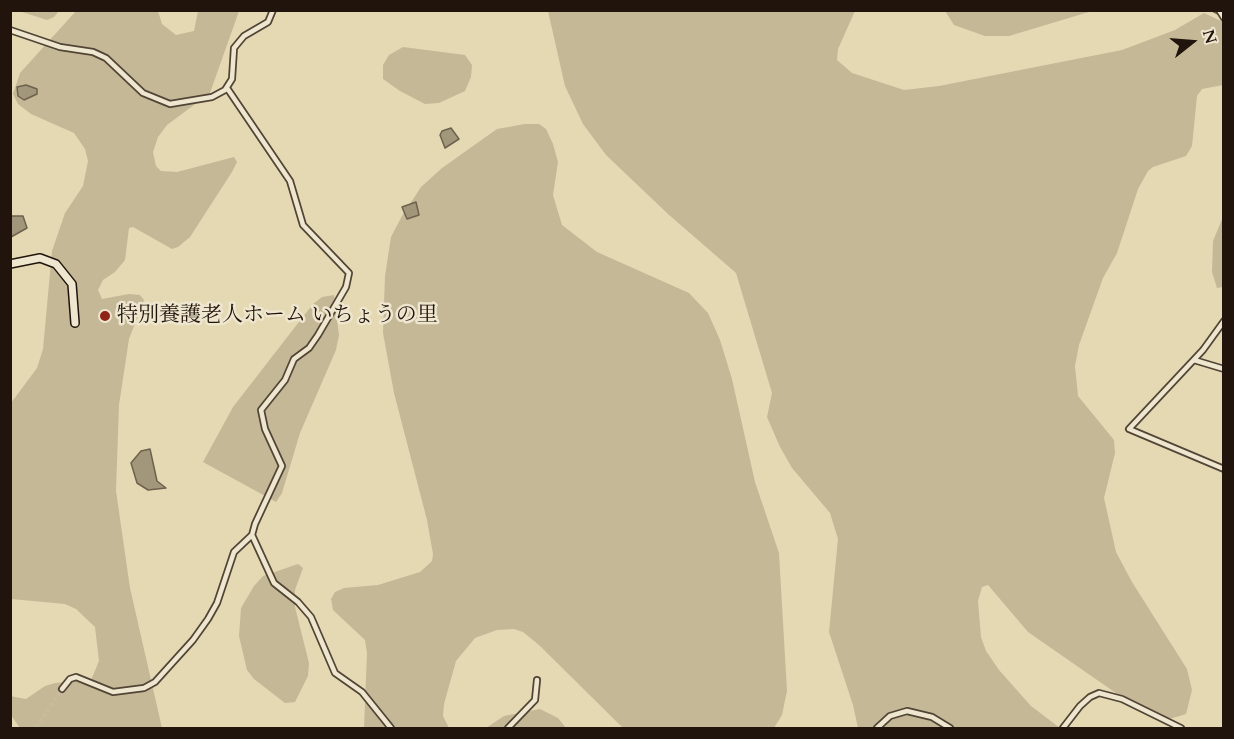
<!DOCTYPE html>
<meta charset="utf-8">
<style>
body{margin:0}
#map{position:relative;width:1234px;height:739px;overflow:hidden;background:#e5d9b4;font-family:Cardo,serif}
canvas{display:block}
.frame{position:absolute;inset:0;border:12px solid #21140c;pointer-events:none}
.north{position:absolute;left:1162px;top:12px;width:60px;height:60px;-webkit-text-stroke:4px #eee6ce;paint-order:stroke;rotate:73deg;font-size:16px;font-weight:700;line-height:24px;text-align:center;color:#21140c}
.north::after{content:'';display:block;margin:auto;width:21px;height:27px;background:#21140c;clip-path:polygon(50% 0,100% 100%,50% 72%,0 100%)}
</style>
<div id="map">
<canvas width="1234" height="739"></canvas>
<div class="frame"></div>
<div class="north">N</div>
</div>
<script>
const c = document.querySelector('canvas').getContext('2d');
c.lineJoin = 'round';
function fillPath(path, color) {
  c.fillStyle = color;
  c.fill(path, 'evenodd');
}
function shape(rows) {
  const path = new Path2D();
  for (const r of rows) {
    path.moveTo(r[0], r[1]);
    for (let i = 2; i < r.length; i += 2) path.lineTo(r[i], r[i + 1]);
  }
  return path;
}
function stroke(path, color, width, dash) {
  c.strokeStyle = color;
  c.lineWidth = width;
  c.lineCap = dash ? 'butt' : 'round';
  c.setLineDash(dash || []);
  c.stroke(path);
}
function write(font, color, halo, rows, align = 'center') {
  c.font = font + ' Cardo,"Noto Serif JP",serif';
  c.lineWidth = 5;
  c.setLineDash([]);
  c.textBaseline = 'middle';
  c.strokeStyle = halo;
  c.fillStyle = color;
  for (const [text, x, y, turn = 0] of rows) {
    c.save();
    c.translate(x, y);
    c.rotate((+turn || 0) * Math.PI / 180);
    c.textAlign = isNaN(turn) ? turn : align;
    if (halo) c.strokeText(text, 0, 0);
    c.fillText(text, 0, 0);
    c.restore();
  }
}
fillPath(shape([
 [19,11,59,11,54,17,47,20],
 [76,11,158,11,162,24,176,35,194,31,198,11,239,11,210,93,167,125,158,137,153,152,156,166,161,171,177,172,234,157,237,162,232,172,190,237,178,247,172,249,133,227,129,228,125,260,115,272,103,280,98,290,102,299,129,294,140,295,144,300,129,339,119,405,116,491,130,588,162,728,20,728,11,715,10,696,26,699,45,686,55,683,91,680,99,661,95,627,76,609,65,604,11,599,11,403,37,368,43,349,52,251,65,213,83,186,88,161,85,149,74,133,31,114,18,104,13,94,20,73],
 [548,11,855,11,838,49,837,60,852,73,904,90,939,86,1122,50,1175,30,1204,13,1223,22,1223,85,1202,89,1197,96,1192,146,1186,156,1153,167,1148,171,1138,189,1117,253,1103,278,1079,345,1075,366,1078,396,1114,440,1115,453,1104,498,1116,552,1132,582,1187,669,1192,690,1186,714,1166,720,1149,716,1028,632,988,585,982,587,978,601,981,637,986,651,999,670,1031,706,1060,728,858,728,853,705,829,632,838,539,830,513,792,468,780,447,767,417,772,393,736,273,668,214,606,155,583,124,565,86],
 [945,11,945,10,1092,11,1009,36,985,36,954,25],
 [403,47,465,55,472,65,471,77,465,91,439,103,425,104,400,91,383,79,383,65,389,55],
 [525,124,539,124,546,129,553,144,558,162,553,195,562,225,597,252,689,293,708,313,720,340,732,379,755,482,779,553,787,691,782,715,774,728,623,728,539,645,523,632,514,629,497,630,475,638,456,661,444,704,443,716,449,728,364,728,367,653,365,640,333,610,331,599,335,592,344,588,378,585,420,572,432,561,433,554,427,520,394,393,383,333,385,276,391,237,402,216,421,187,442,168,497,129],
 [1223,217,1223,287,1217,288,1212,272,1213,241],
 [334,295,339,335,336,350,300,433,282,493,276,502,203,462,233,407,295,327,313,304,322,297],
 [298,564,303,568,295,590,295,607,309,663,308,676,295,702,285,703,254,679,247,670,239,636,241,608,254,586,263,576],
 [540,709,558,718,566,728,486,728,504,716]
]), '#c4b897');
const water = shape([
 [26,85,37,89,37,94,24,100,18,96,17,87,26,85],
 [451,128,459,139,445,148,440,135,442,131,451,128],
 [416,202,419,215,407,219,402,207,416,202],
 [11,216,23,216,27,228,11,237,11,216],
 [150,449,157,481,166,488,148,490,137,483,131,463,141,451,150,449]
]);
fillPath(water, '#a2967b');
stroke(water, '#6e624f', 1.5);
stroke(shape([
 [1210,10,1220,15]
]), '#6e624f', 1.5);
stroke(shape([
 [36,728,62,689]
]), '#c8bb9b', 4.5, [4.5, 2]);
const street = shape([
 [1219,10,1224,18],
 [10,30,60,47,93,52,106,58,143,93,170,104,212,97,225,90,232,79,234,48,244,36,268,22,273,10],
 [227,88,290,181,303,225,349,273,346,287,318,335,309,348,294,359,285,380,261,410,265,429,282,466,255,524,252,535,274,583,298,602,311,617,335,673,362,692,391,728],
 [1224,321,1203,350,1129,429,1224,469],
 [1194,360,1224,369],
 [62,689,70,679,76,677,113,692,144,688,155,682,193,640,208,619,217,603,234,552,252,535],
 [508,728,535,700,537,680],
 [877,728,890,716,907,711,932,717,950,728],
 [1063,728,1080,706,1090,697,1099,693,1122,699,1181,728]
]);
const secondary = shape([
 [10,264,40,258,56,264,72,284,75,323]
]);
stroke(street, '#524536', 8);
stroke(secondary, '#21140c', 10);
stroke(street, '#eee6ce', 4.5);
stroke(secondary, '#eee6ce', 7);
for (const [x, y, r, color] of [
 [105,316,6,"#8f2418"]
]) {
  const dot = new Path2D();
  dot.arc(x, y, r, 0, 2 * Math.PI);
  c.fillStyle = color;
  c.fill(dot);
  stroke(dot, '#eee6ce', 2);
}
write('21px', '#21140c', '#eee6ce', [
 ["特別養護老人ホーム いちょうの里",117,316]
], 'left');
</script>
